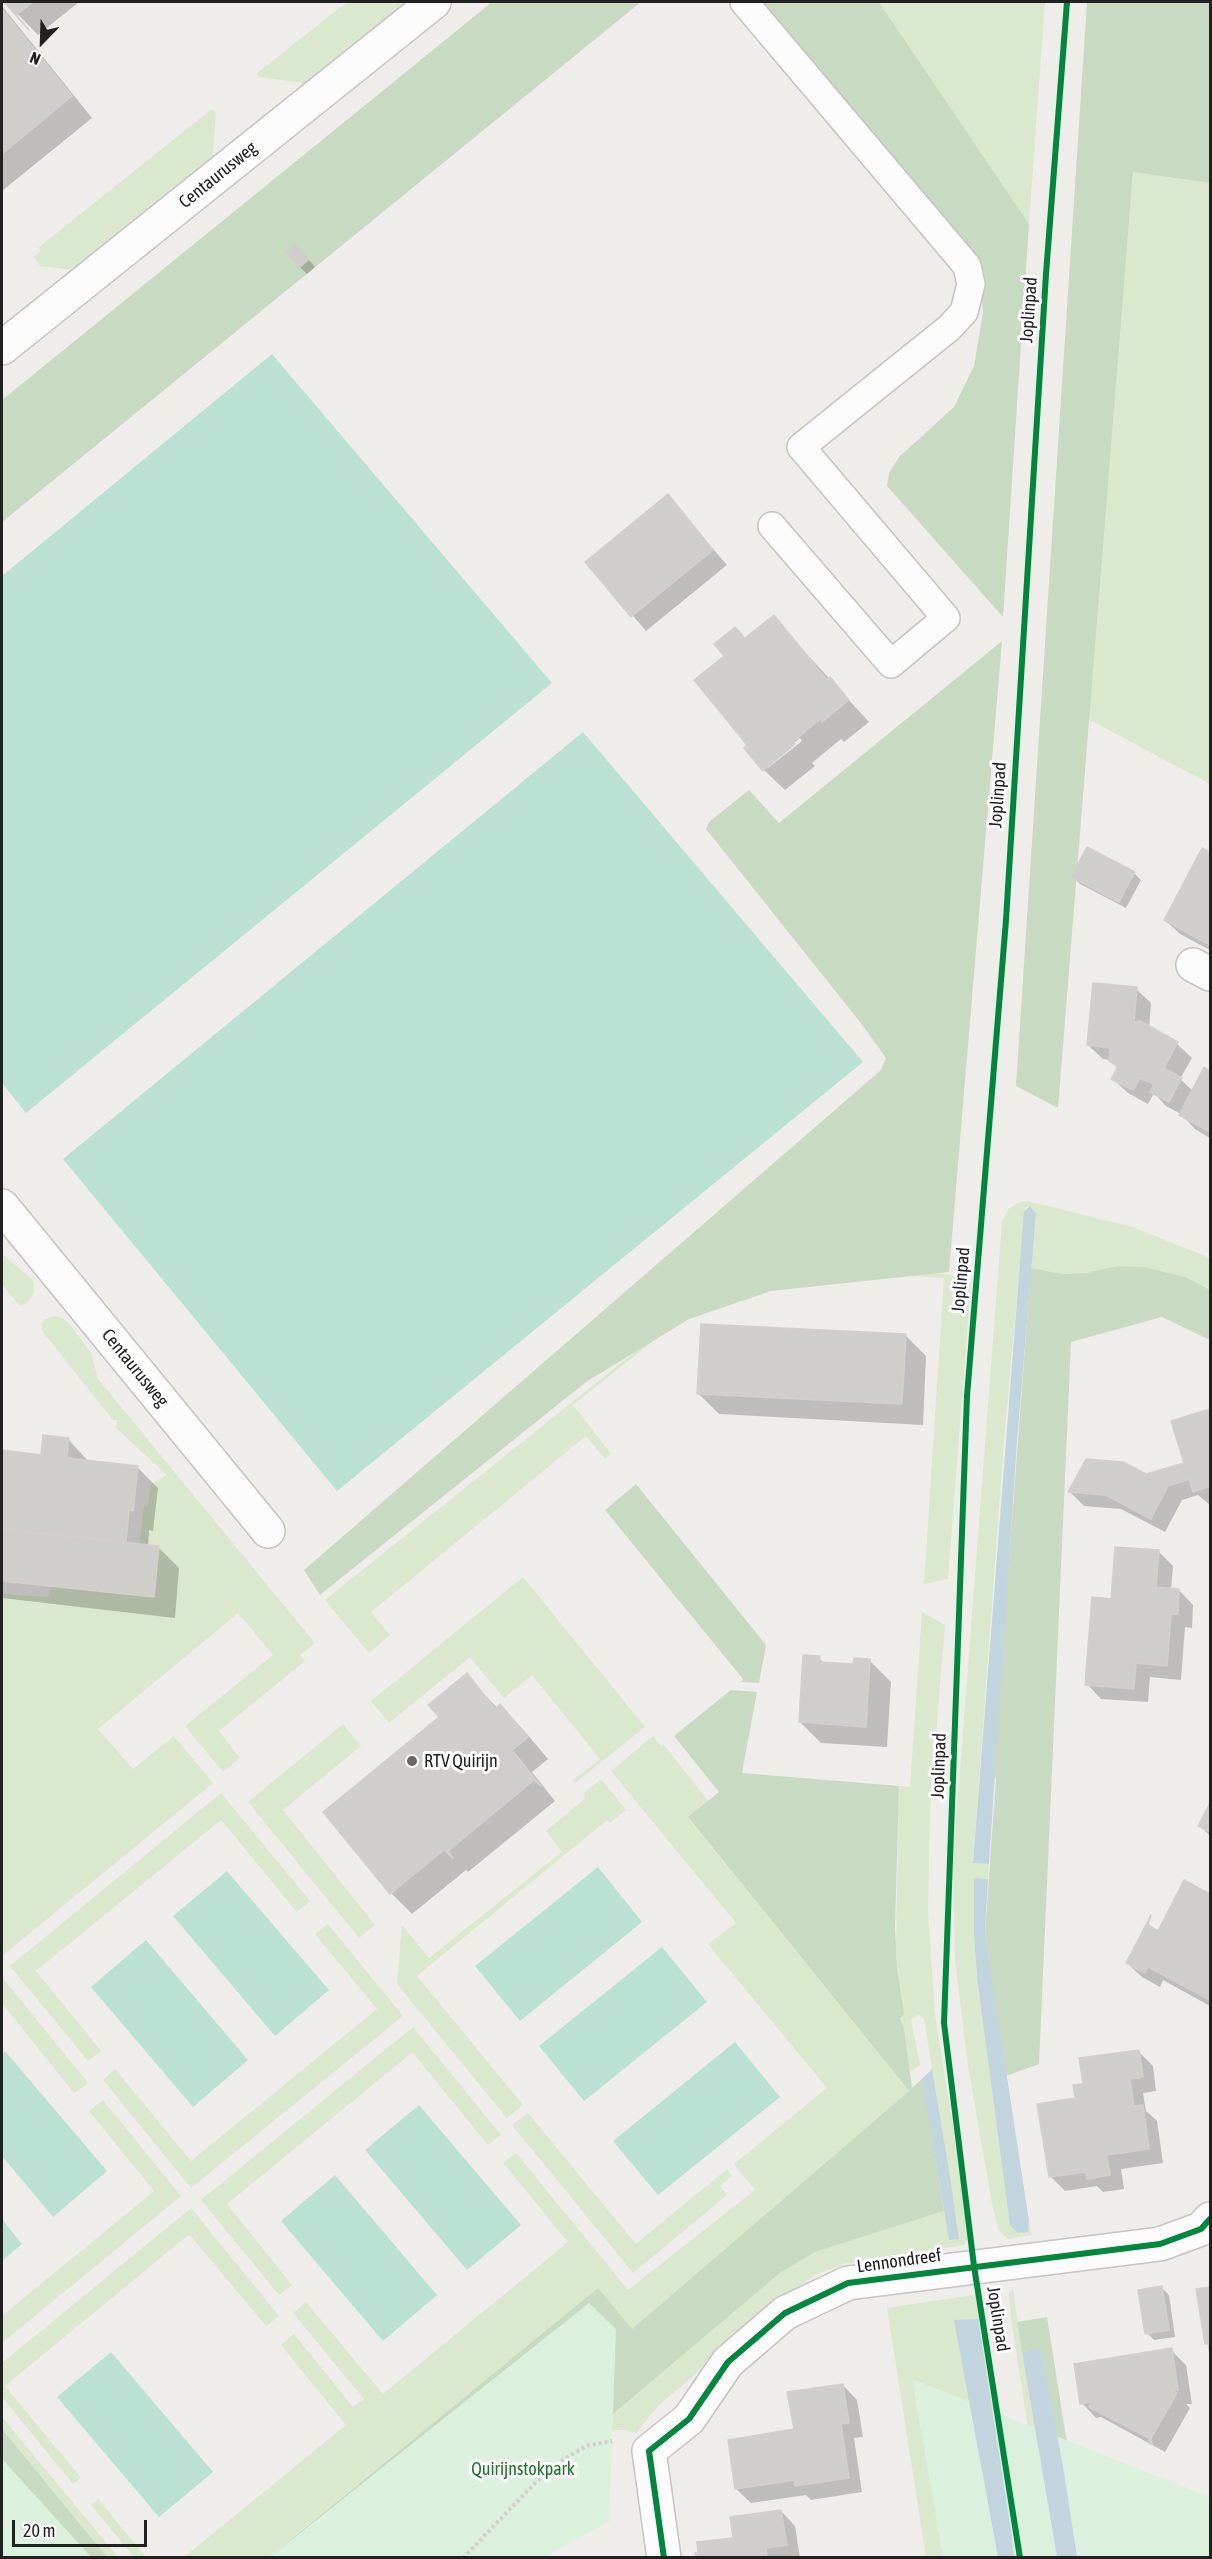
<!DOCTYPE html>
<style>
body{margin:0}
#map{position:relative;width:1212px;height:2559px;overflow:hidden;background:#efedea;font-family:"Asap Condensed",sans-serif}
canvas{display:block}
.frame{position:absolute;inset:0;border:3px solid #212121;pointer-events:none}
.north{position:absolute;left:12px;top:12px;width:60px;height:60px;-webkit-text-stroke:4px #fff;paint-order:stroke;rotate:203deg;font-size:16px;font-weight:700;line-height:24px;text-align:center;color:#212121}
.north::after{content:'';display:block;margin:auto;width:21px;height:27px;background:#212121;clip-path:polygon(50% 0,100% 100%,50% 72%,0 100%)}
.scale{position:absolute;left:12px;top:2520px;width:135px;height:27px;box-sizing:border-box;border:3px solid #212121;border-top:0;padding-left:8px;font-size:18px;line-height:21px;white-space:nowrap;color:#212121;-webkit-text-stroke:4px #fff;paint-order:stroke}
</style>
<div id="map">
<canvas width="1212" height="2559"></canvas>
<div class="frame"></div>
<div class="north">N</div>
<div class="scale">20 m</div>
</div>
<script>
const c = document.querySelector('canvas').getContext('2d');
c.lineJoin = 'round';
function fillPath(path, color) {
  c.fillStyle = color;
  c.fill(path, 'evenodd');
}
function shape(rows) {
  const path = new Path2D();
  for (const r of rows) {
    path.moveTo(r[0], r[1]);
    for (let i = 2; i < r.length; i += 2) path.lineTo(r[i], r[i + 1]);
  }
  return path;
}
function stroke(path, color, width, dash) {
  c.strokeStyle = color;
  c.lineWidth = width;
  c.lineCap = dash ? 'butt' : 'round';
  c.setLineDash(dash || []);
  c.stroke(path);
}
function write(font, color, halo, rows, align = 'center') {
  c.font = font + ' "Asap Condensed",sans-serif';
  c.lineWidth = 6;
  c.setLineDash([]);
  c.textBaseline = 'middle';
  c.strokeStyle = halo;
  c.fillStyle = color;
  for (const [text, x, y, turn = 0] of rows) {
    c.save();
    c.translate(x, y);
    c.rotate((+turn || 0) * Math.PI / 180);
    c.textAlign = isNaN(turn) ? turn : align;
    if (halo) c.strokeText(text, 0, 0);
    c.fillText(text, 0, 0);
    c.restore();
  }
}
fillPath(shape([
 [347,2,413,2,311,84,259,77,256,74],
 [879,2,1045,2,1029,224],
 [212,109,216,113,212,165,83,271,40,266,34,257,40,251,39,247],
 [1133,172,1210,183,1210,784,1088,719],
 [1027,1201,1133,1227,1210,1258,1210,1290,1188,1278,1093,1272,1062,1274,1031,1268,1036,1213,1030,1206,1025,1208,1004,1440,973,1862,989,1864,988,1879,974,1878,974,1936,977,1977,989,2056,1028,2232,1029,2221,1031,2235,1008,2239,999,2230,992,2204,968,2066,955,1960,953,1863,1002,1222,1008,1209,1020,1202],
 [2,1254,33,1280,34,1292,27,1304,20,1305,17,1303,2,1284],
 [747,1262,947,1274,971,1282,948,1579,924,1584,944,1278,747,1266,573,1405,611,1454,605,1459,586,1436,371,1612,390,1635,369,1653,325,1600],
 [55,1316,60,1317,70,1324,91,1353,98,1379,315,1643,300,1655,305,1661,219,1731,240,1758,223,1772,185,1726,273,1655,238,1613,98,1729,133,1769,174,1736,213,1783,2,1956,2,1594,49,1597,51,1586,154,1597,159,1546,139,1544,144,1506,148,1506,151,1484,167,1475,116,1428,117,1420,113,1420,43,1332,41,1325,44,1320],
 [523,1577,645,1727,575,1783,572,1781,600,1759,532,1675,504,1698,470,1657,389,1723,371,1701],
 [922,1612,945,1625,930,1809,928,1912,935,2014,969,2228,967,2240,964,2245,843,2264,815,2275,790,2293,658,2406,636,2433,626,2430,603,2430,444,2558,780,2273,815,2252,944,2211,949,2239,959,2238,924,2018,918,2015,911,2020,920,2065,909,2072,904,2029,900,2018,896,1947,899,1786,910,1787],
 [343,1724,361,1746,283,1810,375,1925,359,1938,248,1802],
 [653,1736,661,1746,664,1745,708,1801,688,1818,909,2091,632,2329,598,2289,268,2557,183,2558,346,2425,281,2345,294,2334,353,2407,364,2399,293,2313,306,2302,383,2394,568,2242,503,2163,516,2153,628,2290,755,2190,734,2164,827,2088,708,1944,736,1923,611,1771],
 [601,1779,626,1810,610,1823,607,1820,417,1976,523,2105,507,2118,397,1984,402,1925,429,1958,562,1852,546,1831,586,1798,583,1794],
 [221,1793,310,1901,297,1912,221,1820,36,1971,101,2051,88,2061,10,1966],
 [328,1924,403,2016,191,2188,103,2080,115,2069,191,2161,377,2009,315,1934],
 [2,1977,88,2083,74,2093,2,2003],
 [413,2027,501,2135,488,2145,413,2053,409,2055,227,2204,292,2285,279,2295,201,2200],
 [103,2100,181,2196,2,2343,2,2316,154,2191,89,2111],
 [528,2113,636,2244,727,2169,732,2176,720,2186,727,2195,633,2273,512,2125],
 [191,2208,279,2316,266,2326,190,2235,187,2236,5,2386,81,2478,73,2484,2,2397,2,2363],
 [1013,2289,1022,2352,1044,2469,1032,2453,1011,2319,1009,2293],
 [979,2294,1004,2436,1011,2530,978,2320,955,2320,998,2557,926,2557,887,2308],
 [2,2417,118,2557,107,2557,2,2429],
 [98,2499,146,2557,134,2557,91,2505]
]), '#dae8cd');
fillPath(shape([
 [492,2,641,2,2,522,2,400],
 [759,2,879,2,1029,224,1003,617,887,486,889,473,899,457,954,407,974,366,983,312,980,277],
 [1087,2,1210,2,1210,183,1133,172,1058,1108,1016,1086],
 [1002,641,949,1272,771,1291,689,1319,586,1382,320,1595,304,1570,881,1070,886,1058,860,1022,706,829,710,821,749,790,779,823],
 [1118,1266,1144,1267,1188,1278,1210,1290,1210,1340,1162,1317,1071,1342,1039,2064,1006,2076,985,1933,996,1779,993,1772,1031,1268,1062,1274,1086,1273],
 [636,1484,766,1645,759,1683,741,1682,743,1679,605,1510],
 [731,1690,757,1692,742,1773,899,1786,895,1927,897,1968,904,2014,900,2018,904,2029,912,2088,922,2079,923,2081,944,2211,815,2252,780,2273,444,2557,268,2558,598,2288,632,2329,909,2091,688,1817,719,1792,674,1736],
 [1047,2317,1069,2456,1069,2506,1041,2350,1022,2352,1017,2322],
 [2,2429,107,2557,29,2557,2,2540]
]), '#c9dac2');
fillPath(shape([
 [589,2303,616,2329,609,2522,544,2557,270,2557],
 [912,2379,1210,2497,1210,2557,943,2557],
 [2,2459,91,2557,2,2557]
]), '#dcf1dd');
fillPath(shape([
 [272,354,552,683,26,1113,2,1083,2,576],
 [583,732,863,1062,337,1491,63,1159],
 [598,1867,642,1922,520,2021,475,1966],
 [227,1871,329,1990,275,2036,173,1916],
 [146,1940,248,2060,193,2107,91,1987],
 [662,1947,707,2002,584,2101,539,2046],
 [735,2042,780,2097,658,2195,613,2141],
 [5,2051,107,2171,53,2217,2,2156,2,2055],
 [419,2105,521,2225,467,2270,365,2150],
 [335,2175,437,2295,383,2341,281,2221],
 [2,2219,22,2244,2,2261],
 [111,2352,213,2472,159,2517,57,2397]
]), '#bbe0d4');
fillPath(shape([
 [1030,1206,1036,1213,1017,1442,989,1864,973,1863,1024,1211],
 [974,1878,988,1879,985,1933,1029,2221,1028,2232,1018,2233,1010,2225,977,1977,974,1936],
 [932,2069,950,2177,959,2239,949,2240,922,2079],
 [978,2319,1011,2530,1014,2557,998,2557,954,2320],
 [1041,2349,1063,2466,1077,2557,1057,2557,1022,2352]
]), '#c2d5de');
fillPath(shape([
 [6,2,79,2,38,35],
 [2,6,92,118,2,191],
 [303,253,315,267,307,274,300,267],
 [668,497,727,565,646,631,587,562],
 [773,617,869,722,844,742,841,739,812,763,815,766,785,790,764,770,749,745,746,640],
 [800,738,802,741,768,768,766,766],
 [1202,850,1210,854,1210,950,1180,934,1165,920],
 [1134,873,1141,880,1126,908,1080,884,1073,877],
 [1136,989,1151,1003,1149,1028,1177,1044,1192,1058,1180,1079,1193,1091,1204,1069,1210,1073,1210,1138,1195,1129,1181,1114,1166,1106,1154,1093,1148,1104,1128,1093,1113,1079,1119,1069,1110,1060,1103,1059,1088,1045],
 [905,1335,926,1356,923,1425,719,1414,698,1393],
 [1210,1410,1210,1505,1198,1495,1182,1500,1165,1532,1121,1509,1084,1506,1070,1492,1146,1476,1186,1464,1173,1422],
 [68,1439,89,1462,137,1467,158,1488,153,1531,149,1530,148,1546,158,1547,179,1568,175,1618,2,1598,2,1452,42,1457],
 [1158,1551,1173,1566,1171,1590,1179,1590,1193,1605,1192,1628,1185,1627,1181,1680,1150,1677,1148,1702,1101,1699,1087,1684,1112,1600],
 [819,1658,825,1664,854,1666,870,1661,891,1682,887,1747,821,1743,800,1722],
 [466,1675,498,1709,500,1706,521,1727,548,1759,532,1772,555,1801,468,1872,466,1870,412,1914,391,1893,325,1812,441,1718],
 [1210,1806,1210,1836,1200,1826],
 [1185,1882,1210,1896,1210,2006,1163,1980,1160,1987,1142,1977,1127,1963,1158,1933],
 [1138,2051,1153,2066,1156,2091,1143,2093,1146,2111,1157,2121,1163,2163,1121,2169,1124,2189,1103,2192,1097,2186,1065,2191,1050,2176,1077,2100,1085,2085],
 [1162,2288,1169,2295,1175,2337,1154,2340,1147,2333],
 [1210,2289,1210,2347,1206,2343,1198,2291],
 [1171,2350,1186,2365,1192,2404,1186,2404,1190,2408,1165,2452,1101,2417,1096,2418,1082,2403],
 [843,2385,857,2400,863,2437,854,2438,862,2492,811,2500,806,2495,751,2503,736,2489],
 [781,2511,795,2526,800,2558,697,2558,735,2539]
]), '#0003');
const building = shape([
 [4,2,33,2,16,15,29,30,4,2],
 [2,9,72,96,2,154,2,9],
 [296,244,309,259,299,268,286,252,296,244],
 [668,494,713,550,631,617,585,562,668,494],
 [774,615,827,680,830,677,849,700,822,722,820,719,793,742,795,744,763,771,744,748,747,745,694,680,724,656,714,644,735,627,745,638,774,615],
 [1087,847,1135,872,1119,902,1071,877,1087,847],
 [1202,848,1210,852,1210,945,1164,920,1202,848],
 [1093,983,1137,987,1134,1022,1140,1021,1178,1042,1164,1068,1182,1078,1169,1102,1150,1092,1154,1084,1140,1078,1133,1090,1111,1079,1118,1067,1109,1061,1110,1048,1087,1045,1093,983],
 [1204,1067,1210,1071,1210,1132,1179,1115,1204,1067],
 [701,1324,906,1334,902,1404,697,1394,701,1324],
 [1210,1409,1210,1486,1193,1492,1189,1479,1168,1486,1151,1519,1106,1495,1068,1492,1086,1459,1123,1462,1146,1474,1184,1463,1171,1421,1210,1409],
 [43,1435,69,1438,67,1458,138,1466,133,1511,129,1510,126,1542,2,1529,2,1450,41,1455,43,1435],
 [2,1529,159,1546,154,1597,2,1581,2,1529],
 [1115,1547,1159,1550,1156,1587,1179,1589,1178,1614,1171,1614,1167,1666,1136,1663,1134,1689,1085,1685,1092,1597,1111,1599,1115,1547],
 [803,1655,820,1656,819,1662,853,1664,854,1658,870,1659,866,1727,799,1722,803,1655],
 [467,1673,495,1709,500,1704,528,1737,512,1750,541,1786,534,1780,448,1851,453,1858,444,1850,390,1894,323,1812,439,1717,428,1705,467,1673],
 [1210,1803,1210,1832,1198,1826,1210,1803],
 [1184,1880,1210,1894,1210,2000,1148,1967,1145,1973,1126,1963,1151,1915,1148,1925,1158,1931,1184,1880],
 [1139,2050,1143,2077,1130,2079,1134,2106,1143,2105,1149,2149,1107,2155,1110,2175,1087,2179,1086,2172,1049,2177,1037,2104,1075,2098,1073,2085,1083,2084,1079,2058,1139,2050],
 [1162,2286,1169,2330,1145,2334,1138,2290,1162,2286],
 [1210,2287,1210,2356,1208,2343,1205,2344,1196,2289,1210,2287],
 [1172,2348,1178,2390,1171,2390,1177,2393,1151,2438,1152,2444,1150,2444,1149,2438,1089,2407,1092,2402,1080,2404,1074,2364,1172,2348],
 [843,2384,849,2423,841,2424,849,2478,795,2486,794,2480,735,2489,728,2440,794,2429,787,2392,843,2384],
 [781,2510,787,2545,766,2548,767,2558,696,2558,695,2553,698,2553,697,2542,733,2538,730,2517,781,2510]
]);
fillPath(building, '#d0cecb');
stroke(building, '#d2cfcc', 1.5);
const lane = shape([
 [744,2,967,266,971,284,964,312,949,328,801,447,946,618,891,664,772,526]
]);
const street = shape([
 [2,348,434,2],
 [1193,965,1210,974],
 [2,1206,268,1531],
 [664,2558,649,2451,689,2419,728,2362,785,2313,848,2283,1160,2244,1201,2229,1210,2219]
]);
stroke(lane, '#c5c4c2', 30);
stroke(street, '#c5c4c2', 36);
stroke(shape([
 [2,2557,2,2558],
 [463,2558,536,2482,563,2460,586,2446,612,2441]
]), '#d6ccca', 4, [3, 3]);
stroke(lane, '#fdfcfc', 27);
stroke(street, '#fdfcfc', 33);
stroke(shape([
 [664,2558,649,2451,689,2419,728,2362,785,2313,848,2283,1160,2244,1201,2229,1210,2219],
 [1020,2558,974,2266,944,2023,967,1396,1006,920,1046,274,1067,2]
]), '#00873e', 6);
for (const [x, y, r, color] of [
 [412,1761,6,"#696867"]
]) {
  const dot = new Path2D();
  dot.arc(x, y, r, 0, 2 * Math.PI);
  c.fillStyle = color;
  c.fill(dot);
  stroke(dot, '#fff', 2);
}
write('18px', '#212121', '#fff', [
 ["Centaurusweg",218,175,-39],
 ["Joplinpad",1029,310,-86],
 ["Joplinpad",998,795,-86],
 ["Joplinpad",961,1280,-85],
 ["Centaurusweg",135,1368,51],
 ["Joplinpad",939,1766,-88],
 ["Lennondreef",899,2261,-8],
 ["Joplinpad",998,2319,81]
]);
write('18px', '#212121', '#fff', [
 ["RTV Quirijn",424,1761]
], 'left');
write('18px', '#197529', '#fff', [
 ["Quirijnstokpark",523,2469]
]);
</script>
